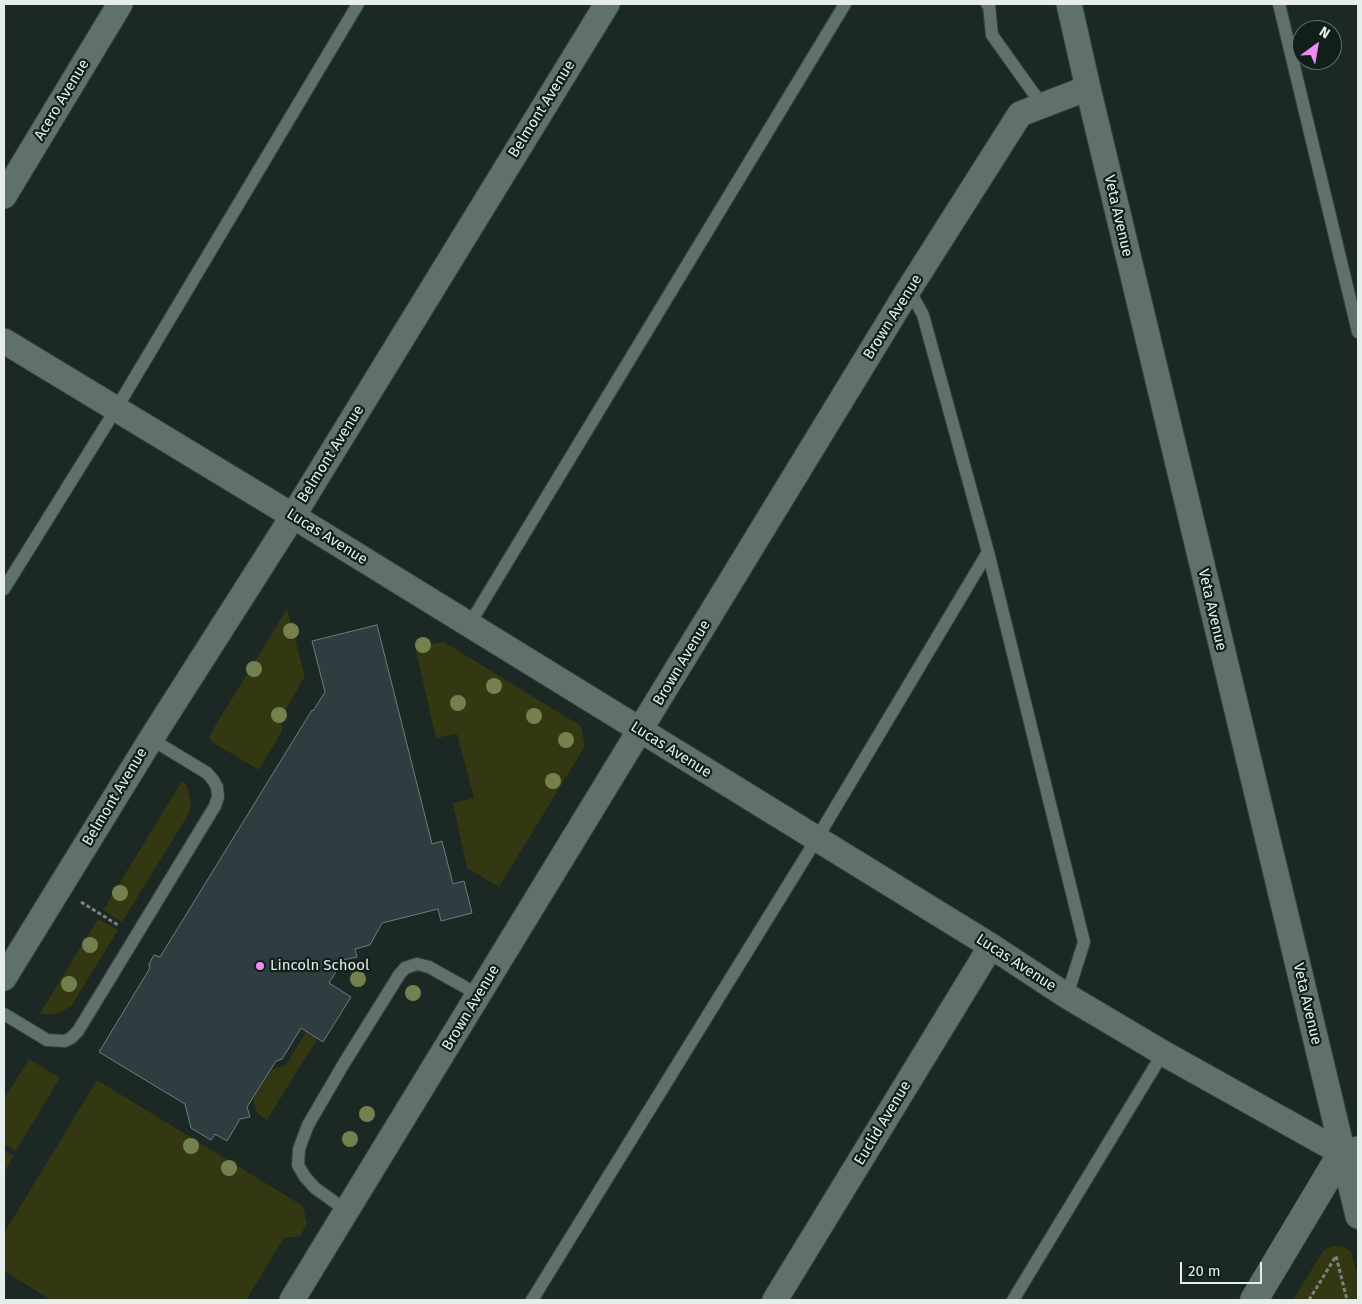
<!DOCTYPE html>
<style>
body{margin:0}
#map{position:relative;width:1362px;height:1304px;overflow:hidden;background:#1b2824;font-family:"Fira Sans",sans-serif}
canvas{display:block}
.frame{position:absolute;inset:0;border:5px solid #e6eeec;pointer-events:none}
.north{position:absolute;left:1292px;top:20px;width:50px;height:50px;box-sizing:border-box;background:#111f1b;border:1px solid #66726f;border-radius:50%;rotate:32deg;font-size:14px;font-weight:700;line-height:20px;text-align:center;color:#e6eeec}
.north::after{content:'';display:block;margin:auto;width:18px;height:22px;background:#f08bf5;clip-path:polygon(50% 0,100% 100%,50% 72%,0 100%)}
.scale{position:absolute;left:1180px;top:1262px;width:82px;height:22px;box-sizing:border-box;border:2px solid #e6eeec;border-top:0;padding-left:6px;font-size:15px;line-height:18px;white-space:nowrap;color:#e6eeec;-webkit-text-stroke:4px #111f1b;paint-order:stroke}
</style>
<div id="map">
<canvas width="1362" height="1304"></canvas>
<div class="frame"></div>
<div class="north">N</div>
<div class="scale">20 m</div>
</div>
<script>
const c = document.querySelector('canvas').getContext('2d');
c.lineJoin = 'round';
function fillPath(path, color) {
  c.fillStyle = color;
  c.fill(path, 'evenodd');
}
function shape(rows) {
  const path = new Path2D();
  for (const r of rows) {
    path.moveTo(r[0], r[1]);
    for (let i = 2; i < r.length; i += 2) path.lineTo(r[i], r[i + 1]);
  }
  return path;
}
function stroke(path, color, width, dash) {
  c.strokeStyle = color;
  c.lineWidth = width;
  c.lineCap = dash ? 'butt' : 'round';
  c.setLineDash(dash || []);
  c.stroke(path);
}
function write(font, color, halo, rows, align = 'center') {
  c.font = font + ' "Fira Sans",sans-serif';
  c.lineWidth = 4.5;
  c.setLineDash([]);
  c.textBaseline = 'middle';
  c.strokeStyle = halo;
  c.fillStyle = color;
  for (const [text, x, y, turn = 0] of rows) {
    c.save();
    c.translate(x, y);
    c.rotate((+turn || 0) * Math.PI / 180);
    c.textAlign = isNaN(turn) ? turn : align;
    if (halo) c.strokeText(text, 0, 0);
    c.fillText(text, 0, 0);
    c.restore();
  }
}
fillPath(shape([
 [287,609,305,676,281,718,282,731,259,770,212,742,209,736],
 [444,642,581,726,585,746,499,887,467,868,453,803,474,798,457,734,436,738,415,647],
 [182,781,187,786,191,804,188,815,122,922,103,910],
 [98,919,118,930,72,1005,60,1013,47,1015,40,1013],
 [306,1032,317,1039,267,1120,257,1113,253,1099,272,1069,285,1066],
 [29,1059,60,1078,16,1151,4,1144,4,1099],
 [97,1080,303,1206,307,1224,300,1236,284,1238,246,1300,51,1300,4,1271,4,1233],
 [4,1150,14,1156,4,1172],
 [1332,1246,1341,1246,1351,1251,1358,1279,1358,1300,1293,1300,1323,1251]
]), '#333712');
const building = shape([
 [377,625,432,844,442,841,453,884,464,881,472,913,441,921,438,909,382,923,370,945,355,949,357,957,343,960,329,983,351,997,323,1042,301,1028,282,1059,276,1061,247,1107,250,1117,240,1119,227,1141,215,1134,211,1140,191,1128,185,1104,99,1052,150,968,149,964,154,955,160,957,312,710,313,711,325,692,312,641,377,625]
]);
fillPath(building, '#2e3d3f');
stroke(building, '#6d7e80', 1);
const lane = shape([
 [987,4,989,5,992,35,1042,105],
 [1279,4,1358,332],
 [909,289,923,315,988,552,1084,942,1067,996],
 [4,589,116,409,358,4],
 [469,625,845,4],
 [4,1014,47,1040,65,1041,71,1038,78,1031,215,806,218,797,217,787,213,780,207,773,151,739],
 [347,1211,315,1188,305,1177,298,1165,299,1149,308,1125,343,1065,399,975,405,968,417,964,429,967,479,995],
 [532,1300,816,840,988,552],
 [1013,1300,1163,1053]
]);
const street = shape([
 [1069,4,1088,88,1358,1216],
 [4,196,120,4],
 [4,341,293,516,991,946,1067,996,1163,1053,1342,1153,1358,1149],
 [4,978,151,739,293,516,607,4],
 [292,1300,909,289,1020,114,1088,88],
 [775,1300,991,946]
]);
const secondary = shape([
 [1254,1300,1342,1153]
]);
stroke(lane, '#36423f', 14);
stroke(street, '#36423f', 27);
stroke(secondary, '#36423f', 29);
stroke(shape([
 [81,902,118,925],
 [1309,1300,1336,1256,1347,1300]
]), '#7a8481', 3, [4, 2.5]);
stroke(lane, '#60706b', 12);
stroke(street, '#60706b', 25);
stroke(secondary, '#60706b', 28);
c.fillStyle = '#74814e';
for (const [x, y] of [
 [291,631],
 [423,645],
 [254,669],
 [494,686],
 [458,703],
 [279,715],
 [534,716],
 [566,740],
 [553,781],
 [120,893],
 [90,945],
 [358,979],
 [69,984],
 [413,993],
 [367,1114],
 [350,1139],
 [191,1146],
 [229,1168]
]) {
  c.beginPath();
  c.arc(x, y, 8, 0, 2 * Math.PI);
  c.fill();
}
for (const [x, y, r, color] of [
 [260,966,5,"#f08bf5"]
]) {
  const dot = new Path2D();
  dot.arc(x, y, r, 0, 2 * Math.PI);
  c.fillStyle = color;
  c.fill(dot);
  stroke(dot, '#111f1b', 2);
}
write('15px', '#e6eeec', '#111f1b', [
 ["Acero Avenue",62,100,-59],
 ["Belmont Avenue",542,109,-58],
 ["Veta Avenue",1118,216,77],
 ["Brown Avenue",893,317,-58],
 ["Belmont Avenue",331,454,-58],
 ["Lucas Avenue",327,537,32],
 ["Veta Avenue",1212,610,77],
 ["Brown Avenue",682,663,-59],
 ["Lucas Avenue",671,750,32],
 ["Belmont Avenue",115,797,-59],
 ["Lucas Avenue",1016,963,33],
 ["Veta Avenue",1307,1004,77],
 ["Brown Avenue",471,1008,-59],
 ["Euclid Avenue",883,1123,-59]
]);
write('15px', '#e6eeec', '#111f1b', [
 ["Lincoln School",270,966]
], 'left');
</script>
